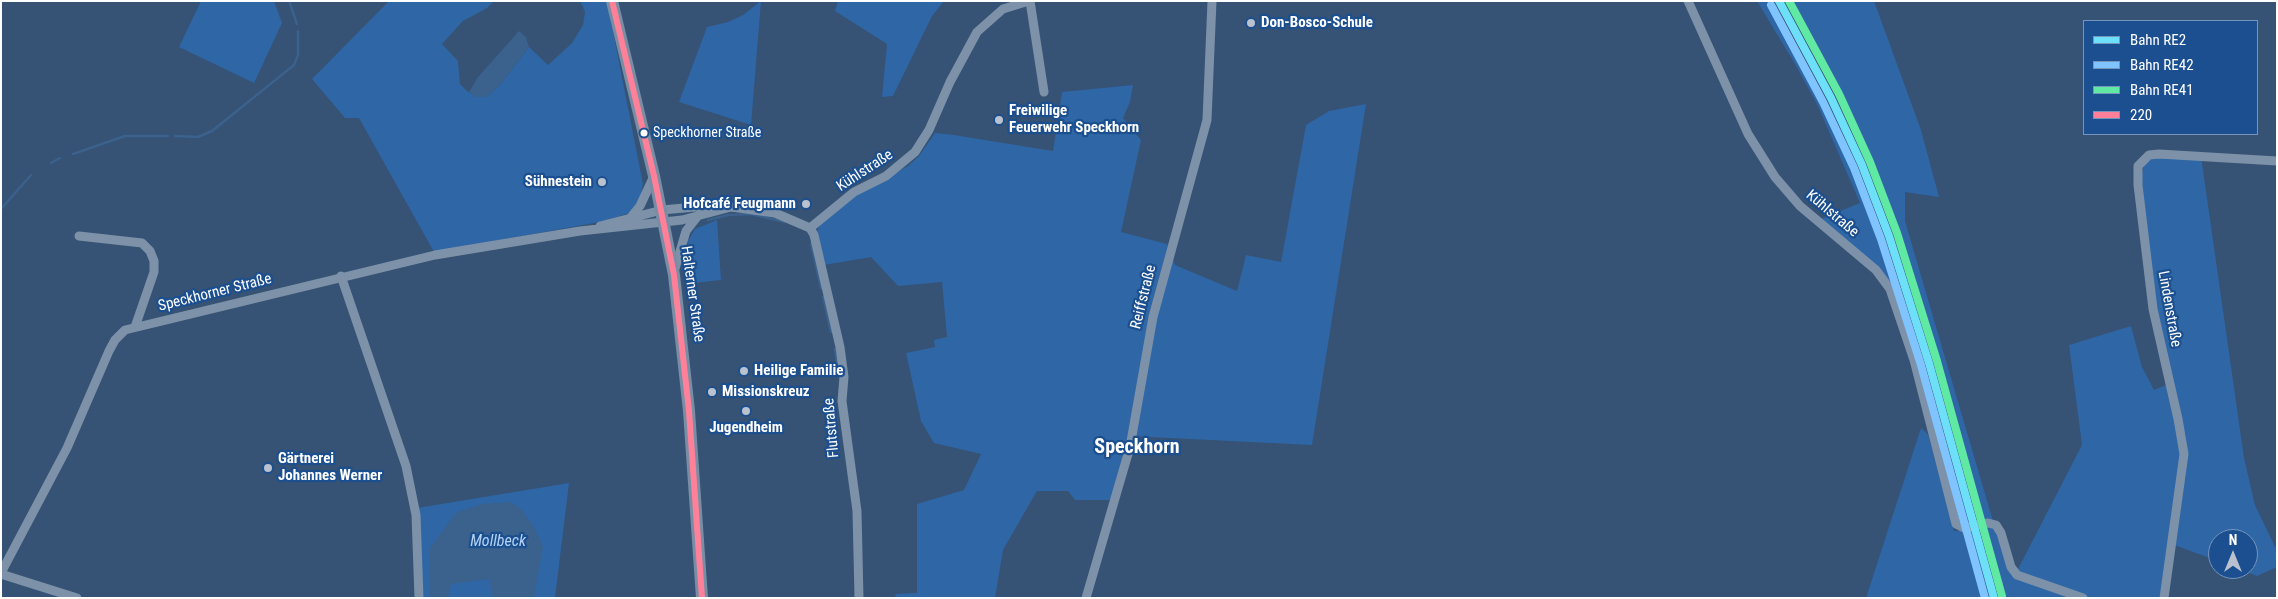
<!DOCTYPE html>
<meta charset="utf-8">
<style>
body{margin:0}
#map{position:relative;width:2278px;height:599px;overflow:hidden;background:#365274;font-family:"Roboto Condensed",sans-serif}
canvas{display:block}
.frame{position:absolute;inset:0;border:2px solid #fff;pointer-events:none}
.legend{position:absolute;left:2083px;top:20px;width:175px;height:115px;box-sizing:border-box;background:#1b4f8f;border:1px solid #7695bc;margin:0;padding:6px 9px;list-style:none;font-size:15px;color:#fff}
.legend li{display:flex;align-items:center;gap:10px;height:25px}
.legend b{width:25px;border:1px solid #7695bc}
.north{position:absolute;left:2208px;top:529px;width:50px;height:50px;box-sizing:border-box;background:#1b4f8f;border:1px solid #7695bc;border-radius:50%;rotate:0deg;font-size:14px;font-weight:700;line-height:20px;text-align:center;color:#fff}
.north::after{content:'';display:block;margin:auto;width:18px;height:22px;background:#b9c2ce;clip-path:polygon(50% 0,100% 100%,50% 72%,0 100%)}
</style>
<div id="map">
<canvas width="2278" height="599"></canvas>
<div class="frame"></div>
<ul class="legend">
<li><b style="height:6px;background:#6ddff8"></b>Bahn RE2</li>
<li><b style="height:6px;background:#80c4ff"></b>Bahn RE42</li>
<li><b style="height:6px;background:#60e9a3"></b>Bahn RE41</li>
<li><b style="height:6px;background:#ff8098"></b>220</li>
</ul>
<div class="north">N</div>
</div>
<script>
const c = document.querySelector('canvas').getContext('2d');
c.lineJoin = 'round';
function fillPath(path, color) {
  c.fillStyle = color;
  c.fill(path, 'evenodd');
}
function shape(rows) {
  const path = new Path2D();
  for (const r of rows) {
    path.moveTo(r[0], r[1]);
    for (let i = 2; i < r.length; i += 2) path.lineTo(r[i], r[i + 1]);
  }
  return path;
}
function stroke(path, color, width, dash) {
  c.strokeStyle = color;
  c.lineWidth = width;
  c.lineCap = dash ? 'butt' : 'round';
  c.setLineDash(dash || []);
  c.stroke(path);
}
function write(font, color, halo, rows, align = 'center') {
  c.font = font + ' "Roboto Condensed",sans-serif';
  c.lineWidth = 4.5;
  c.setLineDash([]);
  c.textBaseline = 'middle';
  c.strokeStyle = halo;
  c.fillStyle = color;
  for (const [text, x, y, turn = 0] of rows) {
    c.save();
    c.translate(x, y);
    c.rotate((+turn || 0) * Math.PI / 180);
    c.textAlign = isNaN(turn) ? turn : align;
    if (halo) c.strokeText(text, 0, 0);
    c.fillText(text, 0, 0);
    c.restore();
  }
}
fillPath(shape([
 [201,1,274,1,282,23,254,83,179,47],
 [389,1,494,1,487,8,463,21,442,44,458,61,460,84,467,91,477,97,486,97,498,87,529,47,548,65,572,43,583,25,585,12,580,1,607,1,643,184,640,200,632,212,605,221,434,252,359,118,345,118,312,79],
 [761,1,751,125,679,102,707,27,728,22,743,15],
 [838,1,944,1,932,16,893,96,882,97,887,44,835,11],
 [1757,1,1770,1,1804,59,1826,102,1884,238,1970,523,1959,522,1890,282,1879,269,1821,219,1860,203,1818,106,1795,64],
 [1791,1,1874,1,1921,130,1939,197,1905,192,1905,221,1993,521,1982,520,1914,276,1884,194,1842,92],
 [1133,85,1130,102,1123,118,1141,140,1121,232,1167,244,1175,265,1237,291,1246,255,1281,262,1306,125,1329,111,1366,104,1312,445,1128,436,1111,500,1075,500,1068,491,1037,491,1003,550,995,598,896,598,895,594,917,593,917,504,964,490,981,454,934,443,921,421,906,353,935,347,934,340,947,337,942,282,898,286,871,257,824,265,817,231,819,226,860,191,908,166,919,156,935,133,954,135,1053,151,1062,92],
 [2156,156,2201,156,2244,458,2255,505,2277,551,2277,567,2257,576,2239,569,2248,569,2248,539,2218,539,2218,561,2174,545,2161,598,2090,598,2029,578,2017,571,2082,445,2069,345,2131,326,2142,367,2154,390,2171,383,2153,309,2138,186,2145,162],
 [717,220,721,280,694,283,688,241,695,229],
 [1921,428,1928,434,1954,531,1972,530,1989,598,1866,598],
 [569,483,555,598,423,598,417,508],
 [1988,526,1995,529,2009,569,2073,598,2005,598,1984,527]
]), '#2f66a5');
fillPath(shape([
 [519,31,526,37,529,47,498,87,486,97,477,97,469,92,478,77],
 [511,502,521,509,535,528,543,547,534,598,493,598,489,579,451,584,448,598,430,598,430,548,457,512,482,504]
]), '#3b618d');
stroke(shape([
 [289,1,297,24],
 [175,136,198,137,212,131,294,65,298,55,298,31],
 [73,154,125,136,168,136],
 [51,163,60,158],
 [1,209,31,175],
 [708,220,728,215,751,214,785,222],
 [811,244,821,288],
 [823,297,831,332],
 [835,349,837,364]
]), '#3b618d', 2.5);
stroke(shape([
 [1030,1,1044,92],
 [1688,1,1748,134,1775,177,1800,206,1876,270,1890,289,1914,360,1956,524,1964,528,1988,523,1996,525,2001,533,2011,567,2017,575,2083,598],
 [631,217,640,206,654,176],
 [600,226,662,210,717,205,775,213,810,228,854,192,886,176,915,152,929,130,950,82,977,32,1003,9,1029,1],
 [810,228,814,235,840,347,844,377,842,401,857,511,859,598],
 [79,236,142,243,150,251,154,261,154,272,135,327],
 [674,272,686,231,697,217],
 [341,276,406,466,416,515,419,598],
 [1,573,67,448,109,351,115,340,125,330,435,255,580,231,682,220,731,207],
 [1,574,77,598],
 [1086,598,1130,447,1153,317,1207,120,1212,1],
 [2164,598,2184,454,2178,419,2153,309,2138,185,2138,166,2149,155,2159,154,2277,161]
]), '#7d92a8', 9);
stroke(shape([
 [612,1,654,176,674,275,689,411,702,598]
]), '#798da4', 12);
stroke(shape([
 [612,1,654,176,674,275,689,411,702,598]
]), '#ff8098', 6);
stroke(shape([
 [1779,1,1831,98,1862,165,1889,236,1929,363,1994,598]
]), '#6ddff8', 8);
stroke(shape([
 [1771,5,1823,102,1854,168,1881,239,1921,365,1985,598]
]), '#80c4ff', 8);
stroke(shape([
 [1789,1,1839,94,1870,162,1897,233,1937,361,2002,596]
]), '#60e9a3', 8);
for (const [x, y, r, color] of [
 [1251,23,5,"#b9c2ce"],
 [999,120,5,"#b9c2ce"],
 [644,133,4.5,"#fff"],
 [602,182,5,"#b9c2ce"],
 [806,204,5,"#b9c2ce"],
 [744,371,5,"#b9c2ce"],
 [712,392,5,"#b9c2ce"],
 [746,411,5,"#b9c2ce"],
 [268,468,5,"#b9c2ce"]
]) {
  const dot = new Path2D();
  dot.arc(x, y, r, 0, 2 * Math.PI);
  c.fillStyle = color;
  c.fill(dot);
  stroke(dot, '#1b4f8f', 2);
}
write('14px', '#fff', '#1b4f8f', [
 ["Speckhorner Straße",653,133]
], 'left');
write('bold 15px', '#fff', '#1b4f8f', [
 ["Don-Bosco-Schule",1261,23],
 ["Freiwilige",1009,111],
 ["Feuerwehr Speckhorn",1009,128],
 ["Sühnestein",592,182,"right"],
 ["Hofcafé Feugmann",796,204,"right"],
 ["Heilige Familie",754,371],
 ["Missionskreuz",722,392],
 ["Jugendheim",746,428,"center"],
 ["Gärtnerei",278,459],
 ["Johannes Werner",278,476]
], 'left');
write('15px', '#fff', '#1b4f8f', [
 ["Kühlstraße",865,171,-33],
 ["Kühlstraße",1832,214,40],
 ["Speckhorner Straße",215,293,-14],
 ["Halterner Straße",692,294,82],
 ["Reiffstraße",1144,297,-76],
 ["Lindenstraße",2169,309,80],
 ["Flutstraße",832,428,-95]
]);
write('italic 16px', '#b5d3f5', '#1b4f8f', [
 ["Mollbeck",498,542]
]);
write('bold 20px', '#fff', '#1b4f8f', [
 ["Speckhorn",1137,448]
]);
</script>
